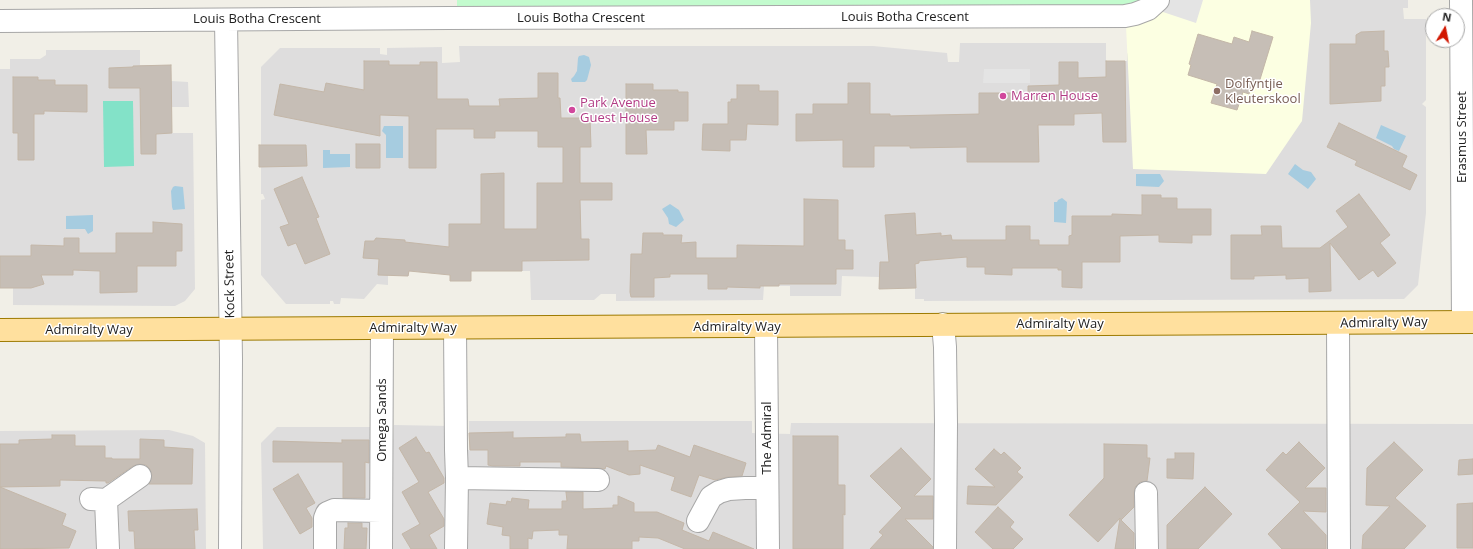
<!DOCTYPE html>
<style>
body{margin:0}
#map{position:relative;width:1473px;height:549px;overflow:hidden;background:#f1efe7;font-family:"Open Sans",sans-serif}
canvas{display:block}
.north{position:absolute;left:1425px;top:8px;width:40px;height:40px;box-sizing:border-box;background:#fff;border:1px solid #a6a6a6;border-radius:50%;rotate:10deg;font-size:11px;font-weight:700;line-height:16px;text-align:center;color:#202020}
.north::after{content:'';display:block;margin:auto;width:14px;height:18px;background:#d11700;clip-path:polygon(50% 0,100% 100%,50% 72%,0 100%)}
</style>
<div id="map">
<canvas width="1473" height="549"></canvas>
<div class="north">N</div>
</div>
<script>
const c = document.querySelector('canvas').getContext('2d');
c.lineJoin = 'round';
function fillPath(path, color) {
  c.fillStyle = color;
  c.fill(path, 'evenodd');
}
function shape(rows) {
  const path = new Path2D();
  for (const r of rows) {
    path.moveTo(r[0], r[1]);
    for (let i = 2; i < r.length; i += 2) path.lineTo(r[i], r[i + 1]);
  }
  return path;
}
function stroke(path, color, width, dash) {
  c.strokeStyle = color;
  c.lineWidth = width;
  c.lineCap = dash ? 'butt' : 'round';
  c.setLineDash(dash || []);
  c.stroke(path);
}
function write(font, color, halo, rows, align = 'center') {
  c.font = font + ' "Open Sans",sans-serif';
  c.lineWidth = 3;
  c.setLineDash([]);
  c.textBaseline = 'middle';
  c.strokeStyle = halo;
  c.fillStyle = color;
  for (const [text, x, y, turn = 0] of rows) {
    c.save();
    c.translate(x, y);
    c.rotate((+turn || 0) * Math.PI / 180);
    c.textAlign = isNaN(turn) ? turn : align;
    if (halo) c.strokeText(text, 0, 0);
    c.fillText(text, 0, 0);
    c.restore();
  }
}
fillPath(shape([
 [1169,0,1408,0,1408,8,1403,8,1404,19,1426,19,1426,100,1422,104,1426,107,1426,213,1418,285,1404,299,924,301,924,299,915,299,915,288,879,289,879,277,842,276,841,296,790,296,790,286,764,286,763,300,616,301,616,294,601,294,594,300,531,300,530,271,488,271,488,257,471,264,471,281,450,281,450,266,432,270,431,273,421,272,409,267,409,276,393,276,393,273,388,273,388,285,377,284,364,299,341,298,340,304,334,304,333,301,330,301,330,304,286,304,261,275,261,200,265,199,263,194,261,194,261,167,259,167,259,145,261,145,261,67,280,48,380,48,380,54,387,55,387,48,442,47,442,63,460,62,459,46,873,46,947,53,948,62,959,62,960,43,1106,43,1106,61,1127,61,1127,54],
 [46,50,140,50,140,65,171,65,171,81,188,82,189,107,172,107,172,133,193,133,195,289,185,301,175,306,13,305,13,279,0,288,0,69,10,69,10,59,40,59,46,55],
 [469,421,752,421,752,433,790,434,791,423,1473,424,1473,549,263,549,261,443,277,427,379,427,379,440,393,440,394,425,450,426,450,451,469,450],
 [169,430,193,436,205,443,206,549,0,549,0,431]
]), '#dedddd');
fillPath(shape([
 [1169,0,1310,0,1311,23,1302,121,1266,174,1133,169,1126,26,1166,4]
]), '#fcffe2');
fillPath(shape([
 [457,0,1142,0,1123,6,457,9]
]), '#c3fbce');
fillPath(shape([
 [103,101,133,101,134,166,104,167]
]), '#83e2c8');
fillPath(shape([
 [1169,0,1203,0,1196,23,1160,11],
 [984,69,1030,69,1030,83,983,83]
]), '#e4e4e4');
fillPath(shape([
 [584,55,589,57,591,65,587,80,585,82,572,82,571,79,574,76,577,71,578,58,579,56],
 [1381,125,1406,136,1399,151,1394,149,1392,146,1376,138],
 [384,126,403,126,403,158,386,158,386,135,382,131],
 [323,150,330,150,330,154,350,154,350,167,323,168],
 [1295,164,1303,170,1311,172,1316,179,1308,189,1288,174],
 [1136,174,1160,174,1164,181,1159,187,1136,186],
 [175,186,183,187,185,209,173,210,172,207,171,191,173,187],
 [1062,198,1067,202,1066,223,1054,222,1054,202,1057,202,1058,200],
 [670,204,679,210,684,220,676,227,669,224,668,218,662,209],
 [93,215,93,231,88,234,85,229,66,229,66,216]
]), '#a6cce0');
const building = shape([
 [1252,31,1273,37,1258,86,1252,84,1249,94,1243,92,1237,110,1211,103,1217,84,1188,75,1191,65,1189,64,1198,34,1232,44,1234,37,1249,42,1252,31],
 [1384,31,1384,51,1388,51,1389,67,1385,67,1385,86,1381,86,1381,101,1330,104,1330,44,1356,44,1356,35,1361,32,1384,31],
 [364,61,389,61,389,65,420,65,420,62,437,62,437,99,468,99,469,106,500,106,499,99,538,98,538,73,558,73,558,98,560,98,561,118,590,118,591,147,580,147,580,183,612,183,612,200,580,200,581,239,589,239,589,260,522,261,522,271,471,271,471,281,450,281,450,275,409,271,408,276,378,275,379,259,363,258,365,241,374,241,376,238,405,240,405,242,449,247,449,224,481,224,481,174,504,173,504,229,537,229,537,183,563,183,563,147,538,147,538,131,495,131,495,138,474,138,474,129,436,129,436,168,409,168,409,116,380,115,380,136,274,115,280,84,324,92,326,83,364,90,364,61],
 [1106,61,1125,61,1126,142,1103,142,1102,113,1074,114,1074,125,1038,125,1039,162,967,162,967,147,910,148,910,146,874,146,874,167,843,167,843,140,796,141,796,114,813,114,813,104,848,104,848,83,870,83,870,114,890,114,890,116,979,114,979,93,1028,93,1028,86,1059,85,1059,62,1078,62,1078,78,1106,77,1106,61],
 [171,65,172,133,156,134,156,154,141,154,140,88,109,88,109,68,133,67,133,66,171,65],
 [13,77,38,77,38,80,55,80,55,85,87,85,87,112,44,111,44,114,34,114,34,160,18,160,18,133,13,133,13,77],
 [626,84,653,84,653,90,678,90,678,92,688,92,688,121,674,121,674,130,646,130,647,154,626,154,626,84],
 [737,85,759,85,759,91,778,91,778,125,747,124,746,140,730,140,730,151,702,150,703,124,728,124,728,102,731,102,731,99,737,99,737,85],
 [1339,123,1407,156,1402,167,1417,175,1410,190,1355,165,1357,161,1327,147,1339,123],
 [356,144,380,144,380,168,356,168,356,144],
 [259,145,306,145,307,166,259,167,259,145],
 [302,177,319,217,316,218,330,254,305,264,296,243,288,246,280,227,289,224,274,189,302,177],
 [1359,194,1390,235,1380,243,1396,263,1378,277,1373,270,1359,280,1330,243,1331,291,1309,292,1309,278,1286,279,1286,275,1254,276,1254,279,1231,279,1231,235,1262,235,1261,226,1281,226,1282,248,1320,248,1348,227,1336,211,1359,194],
 [1142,195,1161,195,1161,198,1177,198,1177,209,1211,209,1211,235,1192,235,1192,243,1159,242,1159,235,1120,236,1120,262,1082,262,1082,288,1062,287,1062,270,1058,270,1058,268,1012,268,1012,275,985,274,985,267,967,267,967,257,919,261,919,263,915,264,916,288,879,289,880,262,889,262,885,215,915,213,916,235,941,233,941,236,951,235,952,240,1006,240,1006,226,1030,226,1030,240,1039,240,1039,245,1069,245,1069,236,1072,235,1072,216,1112,216,1112,214,1142,215,1142,195],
 [804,199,838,200,838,240,845,240,845,250,853,250,853,269,836,269,836,284,779,284,779,286,760,286,760,288,727,287,727,289,708,289,708,274,670,274,670,277,654,278,654,297,631,297,630,292,631,254,642,254,643,233,663,233,663,235,682,235,681,243,696,242,696,258,737,258,737,245,804,246,804,199],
 [153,222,182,224,182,251,176,251,176,266,137,266,137,292,100,293,100,271,73,270,73,275,41,275,44,284,31,288,0,288,0,256,31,256,31,245,64,246,64,238,79,238,79,253,116,253,116,233,153,233,153,222],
 [513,432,513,438,566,437,566,434,580,434,581,442,628,441,628,451,656,450,658,445,690,457,694,445,746,463,742,476,728,477,715,480,699,475,691,497,671,490,675,477,640,465,640,474,629,475,606,466,605,469,598,468,561,467,561,462,520,462,520,466,493,466,488,465,488,450,470,450,469,433,513,432],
 [52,435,75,435,75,446,105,446,105,458,112,458,112,459,140,459,140,439,164,440,164,447,193,449,192,484,149,484,152,475,150,469,146,465,139,464,133,466,108,483,106,483,106,481,60,480,60,486,0,487,66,514,62,525,76,531,69,548,0,549,0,444,19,444,19,440,52,439,52,435],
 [793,436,838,436,838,485,845,485,845,515,843,514,843,549,793,549,793,436],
 [416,437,426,453,429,452,444,478,444,483,428,492,444,519,444,526,429,535,437,549,411,549,402,534,420,524,402,492,419,482,399,448,416,437],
 [342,440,369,440,369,463,365,462,365,498,343,498,343,462,273,462,273,441,342,443,342,440],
 [1299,442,1325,468,1305,488,1326,488,1326,512,1303,511,1326,535,1326,549,1282,549,1268,534,1300,502,1266,470,1283,452,1286,455,1299,442],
 [1394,442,1423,470,1395,498,1426,526,1404,549,1362,549,1363,535,1390,506,1366,505,1367,468,1394,442],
 [1104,444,1147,445,1147,458,1150,458,1147,481,1140,482,1135,487,1134,493,1134,507,1121,520,1134,533,1134,549,1115,549,1120,518,1098,542,1069,515,1104,478,1104,444],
 [901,448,931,479,914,496,933,496,933,519,905,519,933,547,933,549,870,549,883,535,879,532,902,508,870,476,901,448],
 [994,449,1001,455,1004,452,1021,468,1017,472,1023,477,996,505,967,504,968,486,995,487,975,469,994,449],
 [1175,453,1194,453,1193,479,1167,478,1167,459,1175,459,1175,453],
 [1473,459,1473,474,1458,475,1459,460,1473,459],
 [298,474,315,503,306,508,312,518,312,527,300,534,273,489,298,474],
 [1205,487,1232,514,1198,549,1167,549,1167,525,1205,487],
 [566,492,583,492,583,509,613,508,613,505,618,505,618,496,634,503,634,512,657,512,684,523,682,530,709,541,713,532,754,549,685,549,658,538,639,537,639,541,632,541,632,549,567,549,568,535,559,535,559,530,533,531,532,539,528,538,528,549,510,549,510,536,502,535,503,527,487,524,490,503,506,505,507,501,511,502,512,498,529,500,528,509,562,509,562,501,567,501,566,492],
 [1473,503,1473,548,1457,548,1457,504,1473,503],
 [998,507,1014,522,1010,527,1023,539,1013,549,993,549,975,532,998,507],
 [197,509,198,530,194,530,195,549,135,549,134,531,129,531,128,511,197,509],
 [348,523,362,523,362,528,367,528,366,549,344,549,345,528,348,528,348,523]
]);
fillPath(building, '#c6beb6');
stroke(building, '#c4b7a8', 1);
const minor = shape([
 [1461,0,1463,322],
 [226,20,231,359,230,549],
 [0,21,448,18,1125,16,1135,14,1148,9,1158,0],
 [943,324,945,347,946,424,945,549],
 [1338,324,1339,549],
 [766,327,768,549],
 [455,328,456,450,457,478,456,549],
 [457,478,598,480],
 [1146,493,1147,549],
 [91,499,106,500,108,549],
 [106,500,140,476],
 [698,521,711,497,719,492,729,489,745,488,767,488],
 [325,549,325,518,327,513,334,510,381,511],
 [381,549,382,328]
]);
const major = shape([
 [0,330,1473,322]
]);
stroke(minor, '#a7a7a7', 24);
stroke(major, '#9d7a00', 24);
stroke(minor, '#fff', 22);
stroke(major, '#ffe09e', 22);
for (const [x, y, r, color] of [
 [1217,91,4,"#8d6e63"],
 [1003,96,4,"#d1479c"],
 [572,110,4,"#d1479c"]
]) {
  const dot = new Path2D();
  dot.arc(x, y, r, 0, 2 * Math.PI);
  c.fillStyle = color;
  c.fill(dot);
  stroke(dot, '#fff', 1.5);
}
write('13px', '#202020', '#fff', [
 ["Louis Botha Crescent",905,17],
 ["Louis Botha Crescent",581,18],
 ["Louis Botha Crescent",257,19],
 ["Erasmus Street",1462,137,-90],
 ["Kock Street",230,284,-91],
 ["Admiralty Way",1384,323,-1],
 ["Admiralty Way",1060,324],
 ["Admiralty Way",737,327],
 ["Admiralty Way",413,328],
 ["Admiralty Way",89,330],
 ["Omega Sands",382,420,-90],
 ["The Admiral",767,438,-90]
]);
write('13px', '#785e54', '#fff', [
 ["Dolfyntjie",1225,84],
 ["Kleuterskool",1225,99]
], 'left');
write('13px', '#b23c85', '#fff', [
 ["Marren House",1011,96],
 ["Park Avenue",580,103],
 ["Guest House",580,118]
], 'left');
</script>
